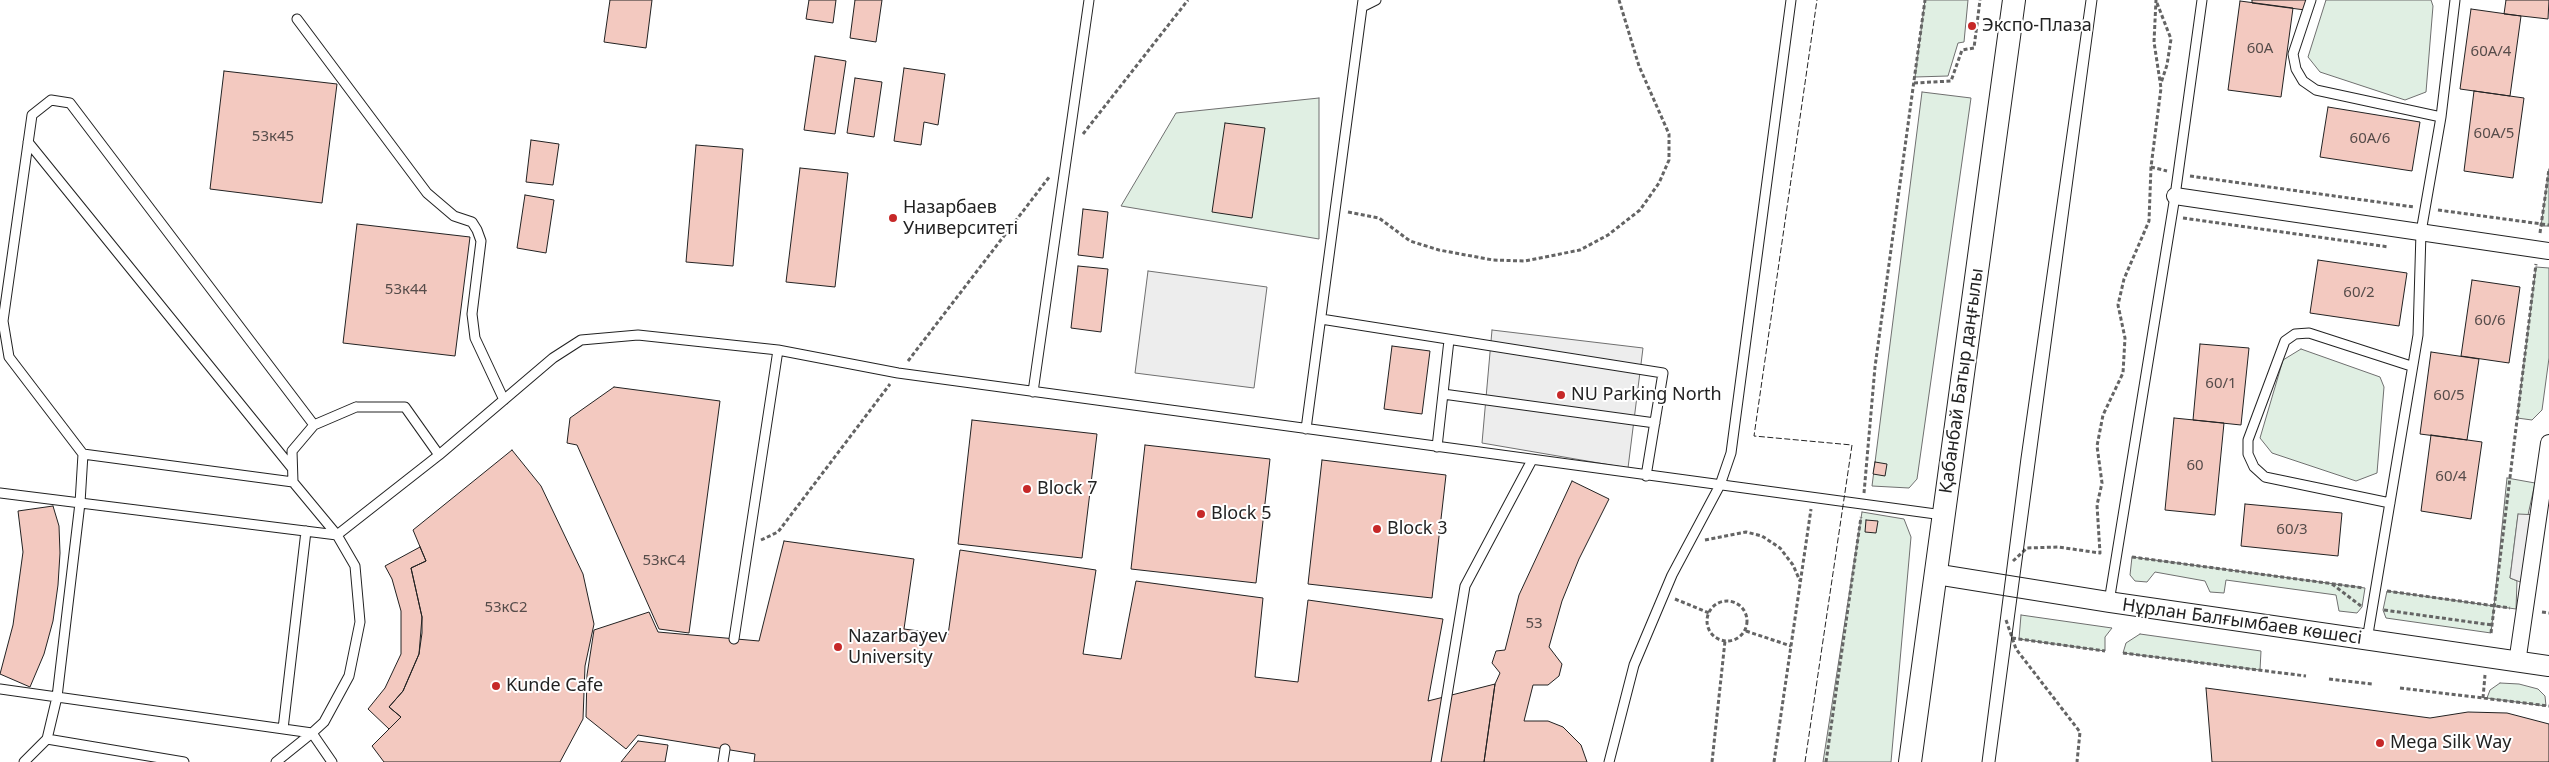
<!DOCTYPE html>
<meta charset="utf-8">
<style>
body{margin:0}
canvas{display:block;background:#fff}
</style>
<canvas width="2549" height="762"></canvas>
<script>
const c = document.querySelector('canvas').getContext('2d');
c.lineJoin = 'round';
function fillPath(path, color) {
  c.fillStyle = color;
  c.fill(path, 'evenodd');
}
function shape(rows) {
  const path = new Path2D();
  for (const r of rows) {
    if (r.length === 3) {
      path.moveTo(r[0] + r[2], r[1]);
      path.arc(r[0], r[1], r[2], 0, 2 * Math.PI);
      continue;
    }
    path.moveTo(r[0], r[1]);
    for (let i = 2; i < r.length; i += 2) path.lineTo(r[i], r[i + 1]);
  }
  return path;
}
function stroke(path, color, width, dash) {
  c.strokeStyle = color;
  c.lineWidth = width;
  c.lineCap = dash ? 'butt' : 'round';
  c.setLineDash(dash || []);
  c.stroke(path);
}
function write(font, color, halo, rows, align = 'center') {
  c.font = font + ' "Noto Sans",sans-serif';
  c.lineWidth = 4;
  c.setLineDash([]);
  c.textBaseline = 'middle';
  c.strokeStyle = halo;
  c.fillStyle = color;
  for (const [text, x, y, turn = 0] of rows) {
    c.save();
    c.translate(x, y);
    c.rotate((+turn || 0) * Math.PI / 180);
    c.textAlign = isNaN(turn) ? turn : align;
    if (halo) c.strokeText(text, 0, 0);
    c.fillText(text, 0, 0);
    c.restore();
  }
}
const green = shape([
 [1925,0,1968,0,1964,42,1958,43,1948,76,1915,77,1925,0],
 [2326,0,2431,0,2433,6,2426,92,2405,100,2320,72,2308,57,2326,0],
 [1922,92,1971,98,1917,479,1909,488,1872,486,1922,92],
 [1319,98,1319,239,1121,206,1176,113,1319,98],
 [2549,169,2549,226,2541,226,2549,169],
 [2536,267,2549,268,2549,358,2542,410,2532,420,2517,418,2536,267],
 [2301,349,2380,377,2384,387,2377,473,2356,481,2272,453,2260,438,2283,360,2301,349],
 [2507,478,2535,483,2528,515,2518,515,2510,578,2517,581,2516,609,2494,606,2491,633,2386,618,2383,610,2387,591,2494,606,2507,478],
 [1862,512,1904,519,1911,537,1891,762,1823,762,1862,512],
 [2132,557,2365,588,2362,607,2357,613,2339,611,2336,595,2226,580,2224,593,2210,592,2205,581,2155,572,2147,582,2135,581,2130,575,2132,557],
 [2021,615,2112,628,2105,637,2105,651,2019,639,2021,615],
 [2140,634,2261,651,2260,670,2123,653,2126,643,2140,634],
 [2500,683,2519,684,2538,689,2545,696,2546,706,2487,698,2490,690,2500,683]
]);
fillPath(green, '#e0efe3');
stroke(green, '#6f6f6f', 1);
const parking = shape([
 [1148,271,1267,287,1254,388,1135,373,1148,271],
 [1492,330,1643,348,1628,468,1482,443,1492,330],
 [2518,514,2539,515,2528,585,2510,578,2518,514]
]);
fillPath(parking, '#ededed');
stroke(parking, '#6f6f6f', 1);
const building = shape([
 [610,0,652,0,646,48,604,42,610,0],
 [809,0,836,0,833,23,806,19,809,0],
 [855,0,882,0,876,42,850,38,855,0],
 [2252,0,2306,0,2305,10,2252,3,2252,0],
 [2506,0,2549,0,2548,19,2504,14,2506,0],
 [2240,1,2293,8,2281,97,2228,90,2240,1],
 [2471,9,2521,16,2510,96,2460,89,2471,9],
 [815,56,846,61,835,134,804,130,815,56],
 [904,68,945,74,938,125,924,122,921,145,894,141,904,68],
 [224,71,337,84,322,203,210,189,224,71],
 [855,78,882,82,874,137,847,133,855,78],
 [2474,91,2524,98,2513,178,2464,171,2474,91],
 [2328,107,2420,122,2412,171,2320,157,2328,107],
 [1225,123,1265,128,1252,218,1212,212,1225,123],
 [531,140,559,144,553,185,526,182,531,140],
 [696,145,743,149,733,266,686,262,696,145],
 [800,168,848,173,835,287,786,282,800,168],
 [525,195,554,200,546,253,517,248,525,195],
 [1083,209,1108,212,1103,258,1078,255,1083,209],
 [357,224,470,237,455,356,343,343,357,224],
 [2318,260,2407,273,2399,326,2310,313,2318,260],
 [1078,266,1108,269,1101,332,1071,328,1078,266],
 [2472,280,2520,287,2509,363,2461,356,2472,280],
 [2200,344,2249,348,2241,425,2193,420,2200,344],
 [1392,346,1430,351,1422,414,1384,409,1392,346],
 [2431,352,2479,359,2467,440,2420,434,2431,352],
 [614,387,720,401,689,633,659,629,577,445,567,443,570,418,614,387],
 [2174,418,2224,423,2215,515,2165,510,2174,418],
 [972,420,1097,434,1082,558,958,544,972,420],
 [2431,435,2482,442,2471,519,2421,511,2431,435],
 [1145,445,1270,459,1256,583,1131,569,1145,445],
 [512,450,541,486,583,574,594,624,585,666,583,719,560,762,384,762,372,746,401,717,389,707,403,691,419,654,422,633,422,617,411,568,426,561,413,530,512,450],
 [1322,460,1446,475,1432,598,1308,584,1322,460],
 [1875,462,1887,464,1885,476,1873,474,1875,462],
 [1572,481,1609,499,1579,559,1562,601,1549,647,1562,664,1559,676,1548,685,1533,685,1524,721,1548,721,1563,727,1581,745,1587,762,1484,762,1495,684,1500,673,1492,663,1496,651,1505,650,1519,595,1572,481],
 [2245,504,2342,513,2338,556,2241,546,2245,504],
 [53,506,59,526,60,553,58,585,53,621,44,654,30,687,0,674,13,625,23,552,18,511,53,506],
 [1866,520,1878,521,1876,533,1865,532,1866,520],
 [784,541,914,559,904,629,948,635,960,550,1096,570,1083,654,1121,659,1136,581,1263,598,1255,677,1298,682,1308,600,1443,619,1428,701,1495,684,1484,762,754,762,755,754,638,735,626,749,586,717,587,675,594,630,649,612,658,632,759,641,784,541],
 [420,547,426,561,411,568,422,617,419,654,403,691,389,707,401,717,389,729,368,709,385,688,401,654,401,611,392,579,385,566,420,547],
 [2206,688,2430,718,2468,712,2507,713,2549,724,2549,762,2212,762,2206,688],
 [638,741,668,745,665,762,621,762,638,741]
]);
fillPath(building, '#f3c9c0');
stroke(building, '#222', 1);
const service = shape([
 [2311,0,2293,54,2296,69,2303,81,2316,90,2441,117],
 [1362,7,1376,0],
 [297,19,427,193,454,216,472,222,477,230,481,241,472,314,475,338,504,400],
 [28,142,292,468],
 [1321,319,1663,373,1646,476],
 [1033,392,1089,0],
 [1443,394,1655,423],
 [356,407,405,407,439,455,337,535,293,482,292,451,314,425,356,407],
 [1306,429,1363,0],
 [1437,447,1449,340],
 [83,454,9,357,3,321,32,115,51,100,70,103,314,425],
 [439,455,553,358,581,340,638,335,778,350],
 [0,493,337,535,355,566,360,622,349,676,324,722,312,733,0,689],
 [2390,503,2265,477,2254,467,2248,454,2248,440,2285,341,2295,334,2309,333,2411,366],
 [2109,602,2175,196,2202,0],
 [734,639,778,350,898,373,1943,515],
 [2367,640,2418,335,2421,232,2441,117,2455,0],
 [283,729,306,531],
 [47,739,184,762],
 [24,762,47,739,57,697,80,503,83,454,293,482],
 [276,762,312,733,332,762],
 [723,762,725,749],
 [1436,762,1465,586,1532,460],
 [1609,762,1634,665,1672,575,1720,485,1731,453,1791,0]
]);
const minor = shape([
 [2175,196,2549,251],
 [2517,663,2549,443]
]);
const tertiary = shape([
 [1935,574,2109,602,2549,666]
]);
const secondary = shape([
 [1910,762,2014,0]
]);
stroke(service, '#222', 11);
stroke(minor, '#222', 18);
stroke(tertiary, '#222', 22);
stroke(secondary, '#222', 24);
stroke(shape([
 [2157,3,2171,39,2167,65,2161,83],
 [1914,83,1951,81,1962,50,1974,48,1980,0],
 [1083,134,1188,0],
 [2151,167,2167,171],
 [2190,176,2414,207],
 [2438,210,2549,225],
 [1348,212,1379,218,1410,241,1439,250,1493,260,1525,261,1580,250,1608,235,1640,210,1659,183,1669,160,1669,134,1639,66,1619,0],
 [2183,218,2389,247],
 [2540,233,2549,169],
 [908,361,1050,176],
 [1864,493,1875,367,1925,0],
 [761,540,778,532,890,384],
 [1705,540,1746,532,1762,536,1780,548,1793,565,1800,581],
 [2132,557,2364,588],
 [2013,561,2027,548,2058,547,2100,553,2097,505,2102,483,2097,446,2103,415,2123,373,2125,338,2118,305,2124,279,2149,221,2151,167,2161,88,2154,42,2156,0],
 [2332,584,2361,606],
 [2387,591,2510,608],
 [1675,599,1709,613],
 [1727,621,20],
 [2384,610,2492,625],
 [2542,612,2549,613],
 [2006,620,2016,649,2080,732,2077,762],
 [1746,631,1791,646],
 [2491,633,2536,264],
 [2012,638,2105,651],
 [2123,653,2306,676],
 [2329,679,2372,684],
 [2400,688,2549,706],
 [2483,698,2485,675],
 [1712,762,1725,641],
 [1774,762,1811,509],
 [1826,762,1861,517]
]), '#646464', 3, [4, 2.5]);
stroke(service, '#fff', 9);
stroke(minor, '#fff', 16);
stroke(tertiary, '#fff', 20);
stroke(secondary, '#fff', 22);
stroke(shape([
 [1982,762,2021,458,2086,0],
 [1995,762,2097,0]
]), '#222', 1);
stroke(shape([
 [1805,762,1852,445,1754,436,1817,0]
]), '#222', 1, [6, 2.5]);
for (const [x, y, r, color] of [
 [1972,26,5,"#c62828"],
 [893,218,5,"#c62828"],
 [1561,395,5,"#c62828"],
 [1027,489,5,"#c62828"],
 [1201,514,5,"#c62828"],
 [1377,529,5,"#c62828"],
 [838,647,5,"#c62828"],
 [496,686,5,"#c62828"],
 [2380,743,5,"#c62828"]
]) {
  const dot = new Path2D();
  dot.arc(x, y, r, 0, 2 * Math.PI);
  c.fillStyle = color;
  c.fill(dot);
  stroke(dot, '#fff', 2);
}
write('15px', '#564c4a', null, [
 ["60А",2260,49],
 ["60А/4",2491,52],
 ["60А/5",2494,134],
 ["53к45",273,137],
 ["60А/6",2370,139],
 ["53к44",406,290],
 ["60/2",2359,293],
 ["60/6",2490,321],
 ["60/1",2221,384],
 ["60/5",2449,396],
 ["60",2195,466],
 ["60/4",2451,477],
 ["60/3",2292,530],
 ["53кС4",664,561],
 ["53кС2",506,608],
 ["53",1534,624]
]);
write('18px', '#222', '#fff', [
 ["Экспо-Плаза",1982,26],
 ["Назарбаев",903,208],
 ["Университеті",903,229],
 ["NU Parking North",1571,395],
 ["Block 7",1037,489],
 ["Block 5",1211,514],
 ["Block 3",1387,529],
 ["Nazarbayev",848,637],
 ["University",848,658],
 ["Kunde Cafe",506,686],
 ["Mega Silk Way",2390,743]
], 'left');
write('18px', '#222', '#fff', [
 ["Қабанбай Батыр даңғылы",1962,381,-82],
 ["Нұрлан Балғымбаев көшесі",2242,622,8]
]);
</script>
